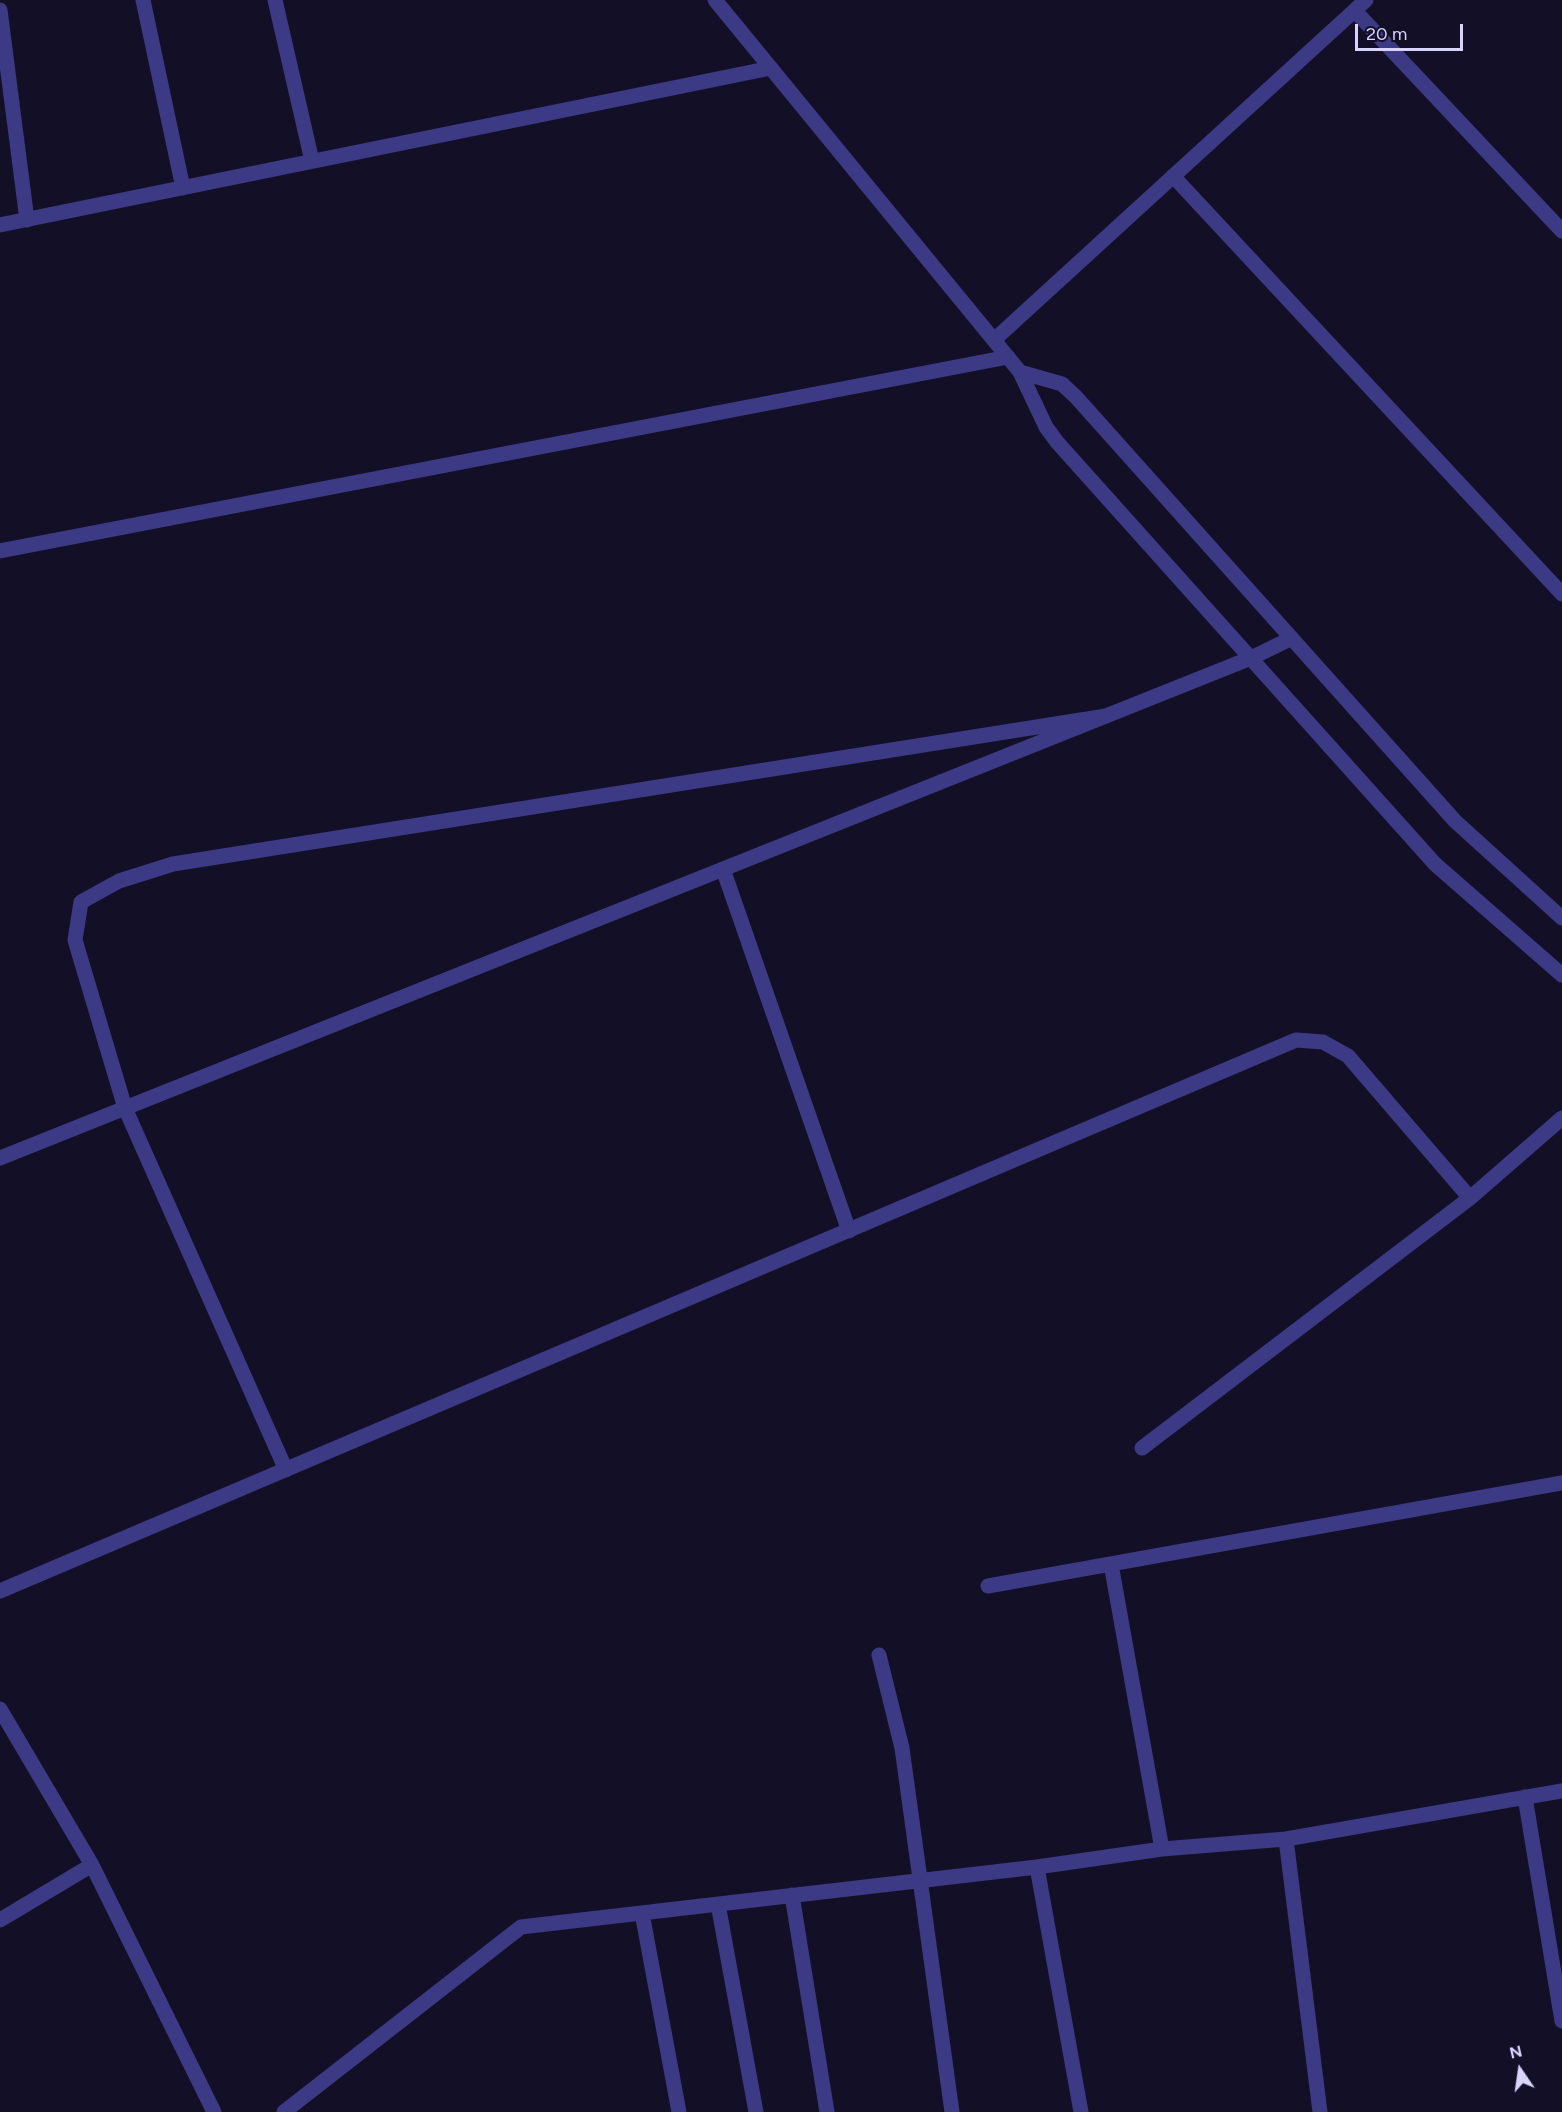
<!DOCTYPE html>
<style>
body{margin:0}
#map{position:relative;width:1562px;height:2112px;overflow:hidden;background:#130f26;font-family:Figtree,sans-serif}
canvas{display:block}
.north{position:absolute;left:1490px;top:2040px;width:60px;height:60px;-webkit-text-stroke:4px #130f26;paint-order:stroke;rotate:347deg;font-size:16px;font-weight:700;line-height:24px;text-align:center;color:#d9d4ff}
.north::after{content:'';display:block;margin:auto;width:21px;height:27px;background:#d9d4ff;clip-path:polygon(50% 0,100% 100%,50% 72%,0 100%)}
.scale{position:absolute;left:1355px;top:24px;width:108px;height:27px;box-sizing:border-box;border:3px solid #d9d4ff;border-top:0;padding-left:8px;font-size:18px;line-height:21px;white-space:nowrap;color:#d9d4ff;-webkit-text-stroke:4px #130f26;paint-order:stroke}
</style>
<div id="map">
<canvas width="1562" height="2112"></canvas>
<div class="north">N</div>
<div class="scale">20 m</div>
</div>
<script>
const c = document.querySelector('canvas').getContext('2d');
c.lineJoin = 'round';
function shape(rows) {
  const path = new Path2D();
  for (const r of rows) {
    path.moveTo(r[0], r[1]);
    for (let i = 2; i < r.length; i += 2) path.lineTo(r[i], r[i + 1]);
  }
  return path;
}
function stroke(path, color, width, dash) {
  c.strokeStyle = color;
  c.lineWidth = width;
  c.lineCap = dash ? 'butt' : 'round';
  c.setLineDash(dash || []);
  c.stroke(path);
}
stroke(shape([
 [143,0,183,188],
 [275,0,312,161],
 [715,0,1020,372,1046,427,1057,442,1435,864,1562,975],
 [0,10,27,220],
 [1355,11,1562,231],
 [1173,176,1562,594],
 [0,225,771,68],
 [994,340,1366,0],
 [1020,372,1062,384,1076,397,1455,821,1562,918],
 [0,551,1008,357],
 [723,869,849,1231],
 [0,1158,1251,658,1292,638],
 [1142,1448,1470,1198,1562,1118],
 [286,1470,125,1108,75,940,81,902,119,881,173,864,1106,716],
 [1111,1564,1162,1849],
 [988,1586,1562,1483],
 [0,1591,1296,1040,1323,1042,1348,1056,1470,1198],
 [879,1655,902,1748,952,2112],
 [0,1709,92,1865,214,2112],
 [1525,1797,1562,2021],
 [1286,1839,1320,2112],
 [1037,1867,1081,2112],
 [792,1895,827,2112],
 [718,1904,756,2112],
 [642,1913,679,2112],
 [0,1920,92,1865],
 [284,2112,521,1927,1037,1867,1162,1849,1286,1839,1562,1791]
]), '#3d3a85', 15);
</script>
